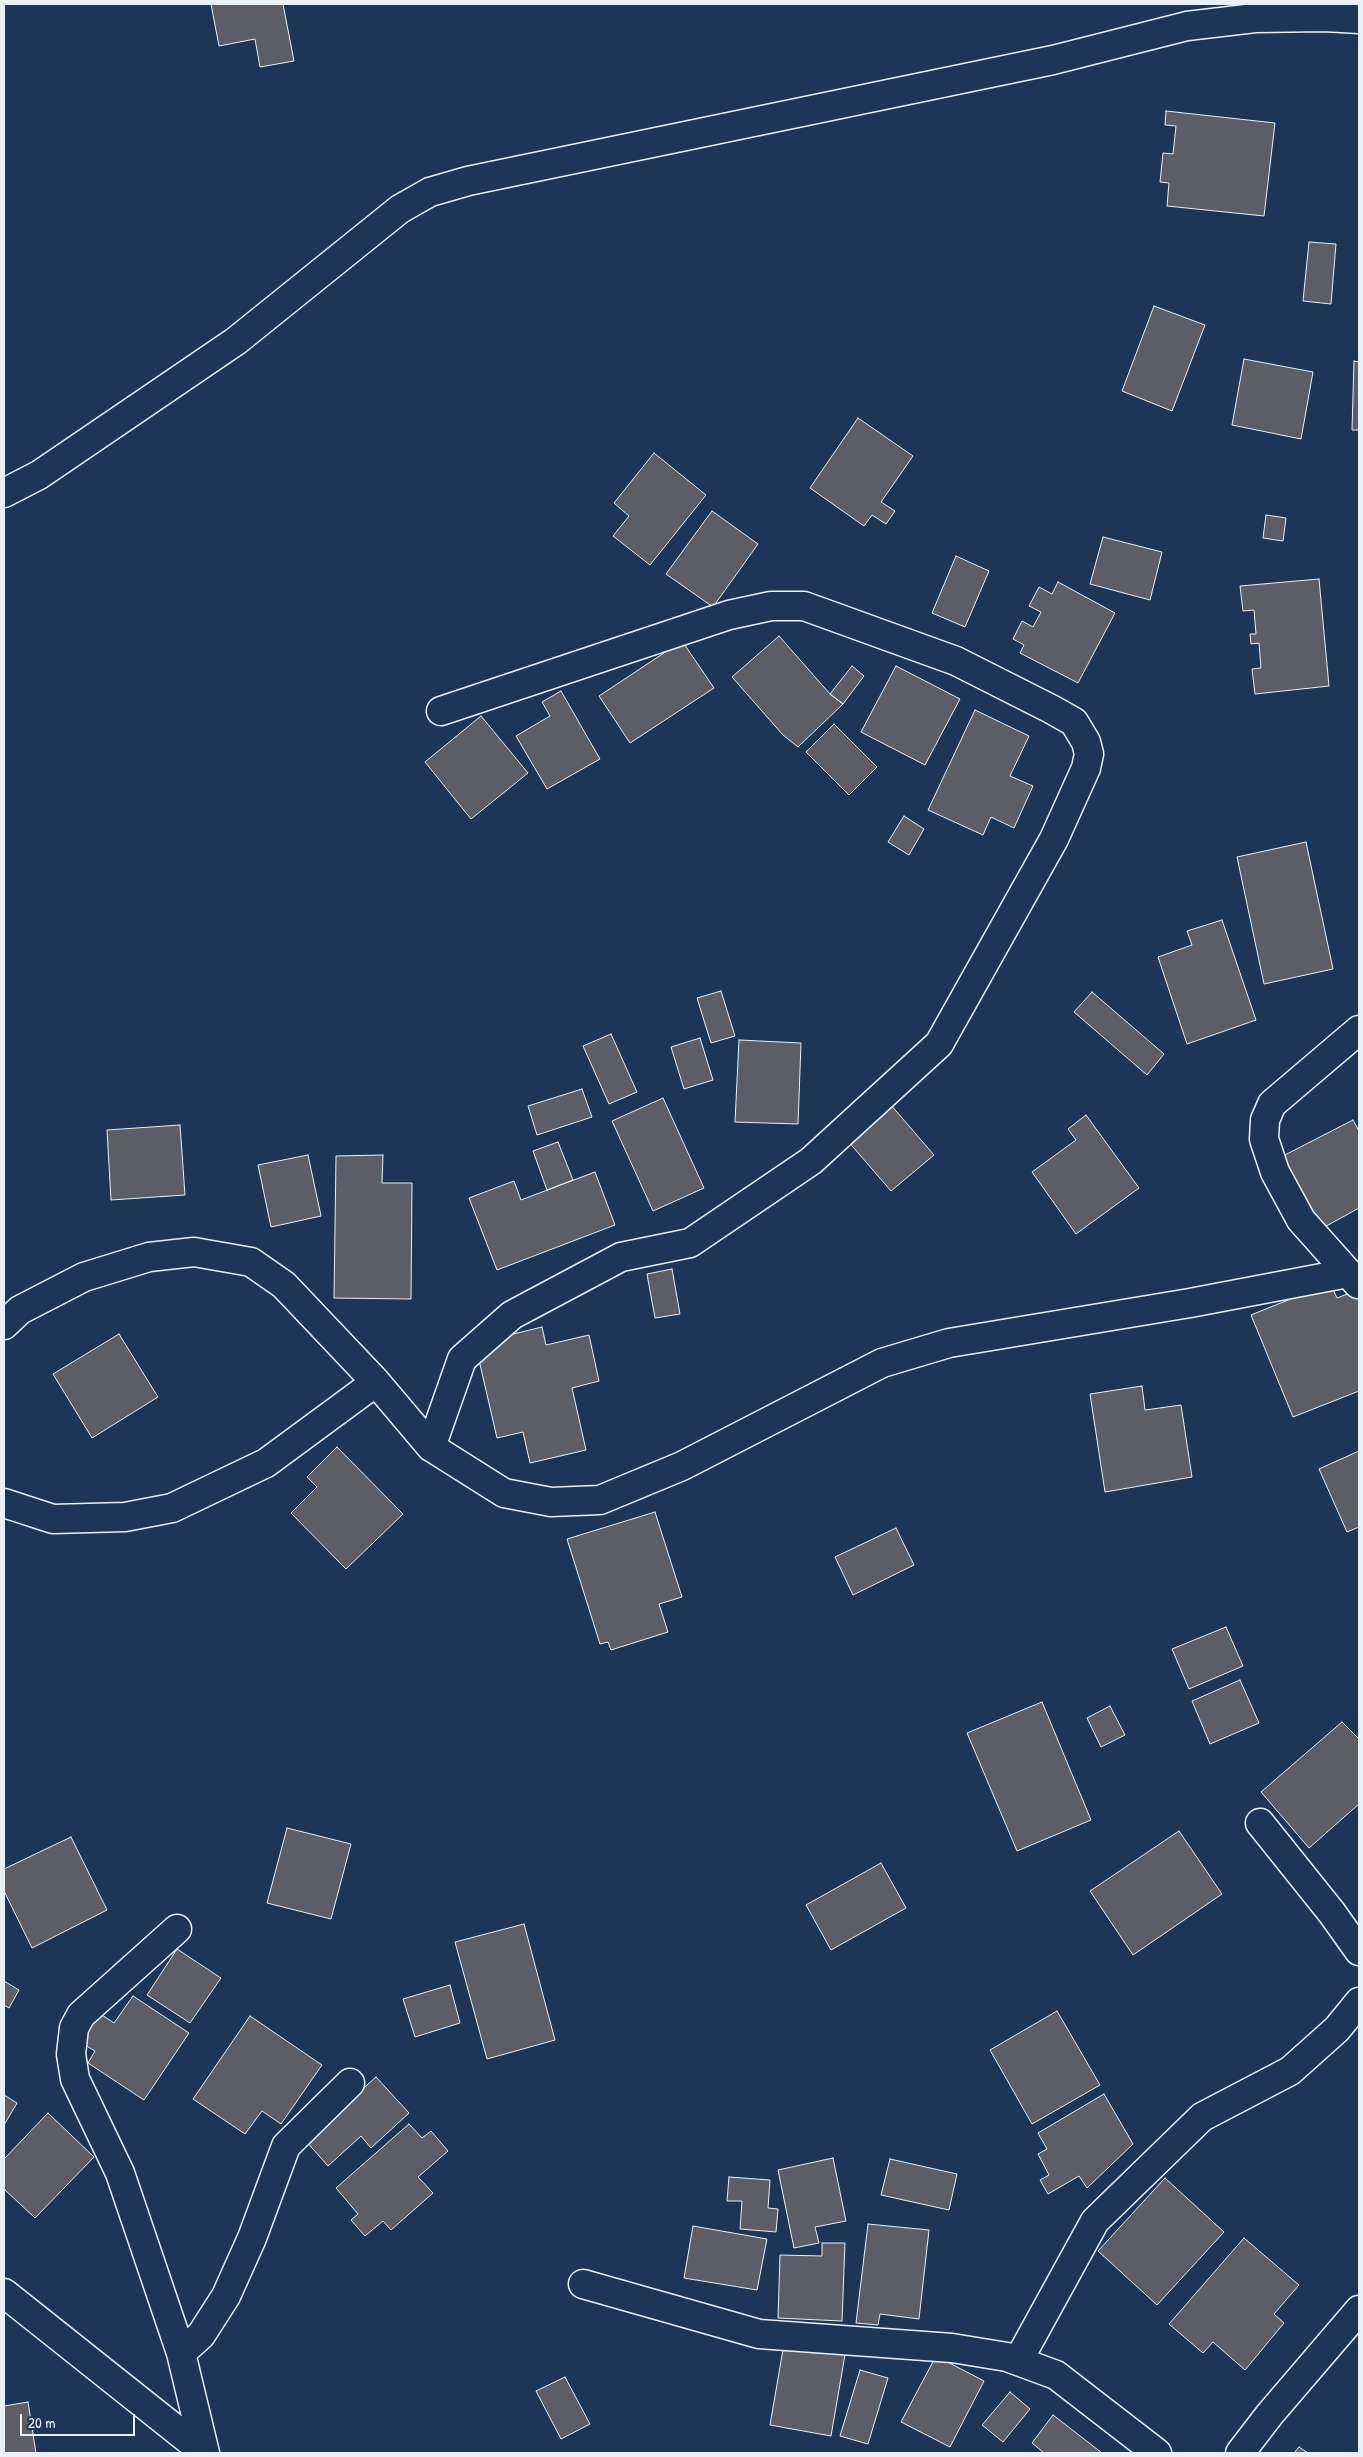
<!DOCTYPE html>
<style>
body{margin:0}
#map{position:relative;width:1363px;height:2457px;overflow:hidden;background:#1d3557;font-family:"Patrick Hand",sans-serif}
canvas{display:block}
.frame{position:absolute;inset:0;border:5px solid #e8f1f8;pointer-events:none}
.scale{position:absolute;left:20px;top:2414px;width:115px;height:22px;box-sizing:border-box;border:2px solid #e8f1f8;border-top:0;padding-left:6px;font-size:15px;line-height:18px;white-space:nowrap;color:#e8f1f8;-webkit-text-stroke:4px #1d3557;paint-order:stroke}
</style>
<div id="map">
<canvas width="1363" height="2457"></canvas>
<div class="frame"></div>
<div class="scale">20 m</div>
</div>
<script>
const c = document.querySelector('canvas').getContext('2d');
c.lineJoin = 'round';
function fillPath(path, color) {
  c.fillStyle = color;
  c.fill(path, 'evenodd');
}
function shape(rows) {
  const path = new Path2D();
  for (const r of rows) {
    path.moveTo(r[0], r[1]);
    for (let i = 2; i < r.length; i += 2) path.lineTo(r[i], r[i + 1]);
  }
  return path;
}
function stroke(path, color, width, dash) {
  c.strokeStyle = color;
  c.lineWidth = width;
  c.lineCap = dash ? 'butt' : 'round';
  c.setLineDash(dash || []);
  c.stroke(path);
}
const building = shape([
 [211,4,283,4,294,61,260,67,255,39,219,46,211,4],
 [1166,111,1275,123,1264,216,1167,206,1169,183,1160,182,1163,153,1173,154,1176,126,1165,125,1166,111],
 [1309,242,1336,244,1331,304,1303,301,1309,242],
 [1154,306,1205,325,1172,411,1122,391,1154,306],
 [1244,359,1313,372,1301,439,1232,425,1244,359],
 [1354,361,1359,362,1359,430,1352,430,1354,361],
 [858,418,913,456,881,502,895,511,886,524,872,515,864,526,810,488,858,418],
 [654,453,706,495,650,565,613,536,629,516,614,503,654,453],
 [712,511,758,544,713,607,666,574,712,511],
 [1266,515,1286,518,1283,541,1263,538,1266,515],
 [1103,537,1162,552,1150,600,1090,584,1103,537],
 [956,556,989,571,965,627,932,613,956,556],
 [1319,579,1329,686,1255,694,1252,669,1261,668,1259,643,1251,644,1250,634,1256,634,1254,610,1243,611,1240,586,1319,579],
 [1058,582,1115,613,1078,683,1020,653,1024,645,1013,639,1022,621,1033,627,1041,612,1029,606,1039,587,1052,594,1058,582],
 [779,636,830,694,843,704,798,747,783,735,732,677,779,636],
 [682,641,714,688,630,743,599,696,682,641],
 [852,666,864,676,843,704,830,694,852,666],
 [896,666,960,699,925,765,861,732,896,666],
 [561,691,600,759,547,789,516,736,550,716,542,702,561,691],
 [975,710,1029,736,1010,776,1033,786,1014,828,991,817,983,835,928,810,975,710],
 [481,716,528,773,471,819,425,762,481,716],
 [834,724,877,767,849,795,806,752,834,724],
 [904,816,924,829,909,855,888,842,904,816],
 [1306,842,1333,969,1264,984,1237,857,1306,842],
 [1222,920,1256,1020,1187,1044,1158,957,1192,945,1187,931,1222,920],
 [721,991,735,1036,711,1043,697,998,721,991],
 [1092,992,1164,1054,1147,1075,1074,1012,1092,992],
 [611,1034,637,1092,609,1104,583,1046,611,1034],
 [700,1038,713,1080,684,1089,671,1047,700,1038],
 [739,1040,801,1043,798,1124,735,1122,739,1040],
 [582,1089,592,1117,537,1135,528,1106,582,1089],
 [663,1098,704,1188,653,1211,612,1121,663,1098],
 [890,1104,934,1155,891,1191,847,1140,890,1104],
 [1086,1115,1139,1188,1076,1234,1032,1172,1076,1140,1068,1129,1086,1115],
 [1353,1120,1359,1131,1359,1208,1319,1230,1281,1157,1353,1120],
 [180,1125,185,1195,111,1200,107,1130,180,1125],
 [558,1142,573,1180,547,1190,533,1151,558,1142],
 [308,1155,321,1216,271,1227,258,1165,308,1155],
 [383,1155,382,1183,412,1183,411,1299,334,1298,336,1156,383,1155],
 [595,1172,615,1225,497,1270,469,1198,514,1181,521,1200,595,1172],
 [672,1269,680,1314,655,1318,647,1274,672,1269],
 [1330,1283,1337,1298,1358,1290,1359,1292,1359,1391,1293,1417,1251,1315,1330,1283],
 [542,1327,546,1345,589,1335,599,1381,572,1388,586,1450,530,1463,523,1432,497,1438,479,1360,497,1338,542,1327],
 [119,1334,158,1397,92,1438,53,1374,119,1334],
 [1142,1386,1145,1410,1181,1405,1192,1477,1105,1492,1090,1394,1142,1386],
 [337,1447,403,1514,346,1569,291,1513,317,1487,307,1477,337,1447],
 [1359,1451,1359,1527,1347,1532,1319,1469,1359,1451],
 [655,1512,682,1597,659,1604,668,1632,611,1650,608,1642,600,1644,567,1539,655,1512],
 [896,1528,914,1565,853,1595,835,1557,896,1528],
 [1226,1627,1243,1666,1189,1689,1172,1649,1226,1627],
 [1240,1680,1259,1723,1210,1744,1192,1701,1240,1680],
 [1042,1702,1091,1820,1017,1851,967,1733,1042,1702],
 [1110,1706,1125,1735,1101,1747,1087,1718,1110,1706],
 [1342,1722,1359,1739,1359,1804,1309,1848,1261,1792,1342,1722],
 [287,1828,351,1844,331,1919,267,1903,287,1828],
 [1179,1831,1222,1894,1133,1955,1090,1891,1179,1831],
 [71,1837,107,1910,32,1948,4,1891,4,1869,71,1837],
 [881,1863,906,1908,831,1950,806,1905,881,1863],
 [524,1924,555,2040,487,2059,455,1942,524,1924],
 [177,1949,221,1978,190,2023,147,1995,177,1949],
 [4,1981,19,1990,9,2008,4,2005,4,1981],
 [450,1985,460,2023,415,2037,403,1999,450,1985],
 [133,1996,189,2033,144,2100,88,2063,95,2051,80,2042,99,2013,114,2023,133,1996],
 [1057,2011,1100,2085,1032,2124,990,2050,1057,2011],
 [250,2016,322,2065,281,2124,262,2111,245,2134,193,2099,250,2016],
 [376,2077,409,2113,371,2148,361,2136,328,2166,305,2140,376,2077],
 [1104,2094,1133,2144,1087,2188,1079,2176,1048,2194,1040,2180,1049,2175,1038,2154,1047,2149,1038,2133,1104,2094],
 [4,2095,17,2103,4,2125,4,2095],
 [48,2113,94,2157,35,2218,4,2189,4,2159,48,2113],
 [409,2124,422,2138,431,2131,448,2151,418,2177,433,2193,391,2230,383,2221,365,2236,351,2220,358,2214,336,2188,409,2124],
 [833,2158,846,2221,815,2227,819,2243,794,2248,778,2170,833,2158],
 [890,2159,957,2174,949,2210,881,2195,890,2159],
 [729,2177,770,2180,768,2208,778,2209,776,2232,740,2229,742,2201,727,2201,729,2177],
 [1165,2178,1224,2232,1157,2305,1098,2251,1165,2178],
 [868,2224,929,2230,919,2319,880,2314,878,2325,856,2323,868,2224],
 [693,2226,767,2239,757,2290,684,2278,693,2226],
 [1244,2238,1299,2285,1274,2314,1284,2323,1245,2370,1213,2342,1203,2353,1169,2324,1244,2238],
 [822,2243,845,2243,842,2321,778,2318,780,2255,822,2256,822,2243],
 [785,2338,846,2349,831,2436,770,2425,785,2338],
 [936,2356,984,2381,950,2447,901,2422,936,2356],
 [860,2370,888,2378,868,2444,840,2436,860,2370],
 [565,2377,590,2424,561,2439,536,2391,565,2377],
 [1010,2392,1030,2409,1003,2442,982,2425,1010,2392],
 [28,2402,36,2453,4,2453,4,2406,28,2402],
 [1053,2415,1102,2453,1044,2453,1032,2443,1053,2415],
 [1299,2447,1308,2453,1294,2453,1299,2447]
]);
fillPath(building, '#5d5d67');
stroke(building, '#e8f1f8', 1);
const street = shape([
 [4,493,39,475,236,341,400,209,430,192,468,181,1053,60,1187,26,1255,18,1324,17,1359,19],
 [1358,1284,1301,1220,1275,1172,1264,1139,1265,1120,1272,1104,1359,1030],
 [4,1325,20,1310,84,1277,149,1257,194,1252,251,1262,284,1285,376,1382,431,1447,504,1493,551,1502,600,1500,682,1466,882,1363,949,1343,1190,1303,1348,1273],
 [431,1447,462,1359,512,1315,621,1257,690,1243,811,1161,939,1044,1054,839,1086,768,1089,754,1086,742,1074,722,1051,709,956,661,804,606,771,606,729,615,441,711],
 [4,1503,53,1519,125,1517,172,1508,266,1463,376,1382],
 [1260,1823,1332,1913,1359,1951],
 [177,1929,81,2015,74,2028,71,2054,75,2079,120,2173,181,2353],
 [583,2284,759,2334,952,2348,1007,2357,1056,2375,1157,2453],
 [4,2293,204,2452],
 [1018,2361,1095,2221,1202,2117,1290,2071,1337,2029,1359,2002],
 [205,2453,181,2353,201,2335,226,2296,252,2238,286,2146,350,2083],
 [1240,2453,1270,2414,1359,2310]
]);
stroke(street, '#e8f1f8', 31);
stroke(street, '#1d3557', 28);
</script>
